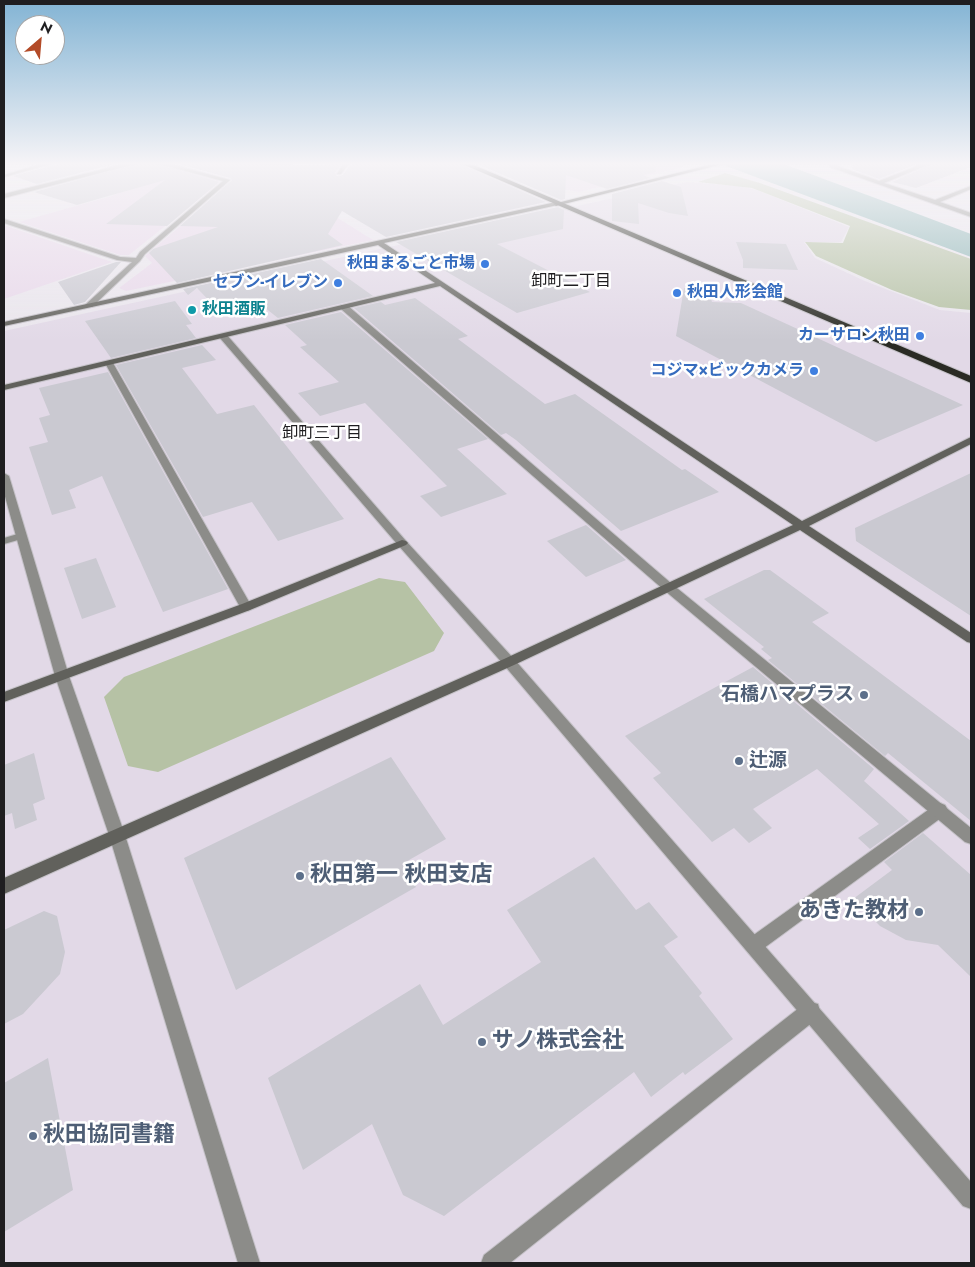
<!DOCTYPE html>
<meta charset="utf-8">
<style>
body{margin:0}
#map{position:relative;width:975px;height:1267px;overflow:hidden;background:#eae6ed;font-family:Jost,sans-serif}
canvas{display:block}
.frame{position:absolute;inset:0;border:5px solid #1f1e20;pointer-events:none}
.north{position:absolute;left:15px;top:15px;width:50px;height:50px;box-sizing:border-box;background:#fff;border:1px solid #a5a5a6;border-radius:50%;rotate:27deg;font-size:14px;font-weight:700;line-height:20px;text-align:center;color:#1f1e20}
.north::after{content:'';display:block;margin:auto;width:18px;height:22px;background:#b34b28;clip-path:polygon(50% 0,100% 100%,50% 72%,0 100%)}
</style>
<div id="map">
<canvas width="975" height="1267"></canvas>
<div class="frame"></div>
<div class="north">N</div>
</div>
<script>
const c = document.querySelector('canvas').getContext('2d');
c.lineJoin = 'round';
function fillPath(path, color) {
  c.fillStyle = color;
  c.fill(path, 'evenodd');
}
function shape(rows) {
  const path = new Path2D();
  for (const r of rows) {
    path.moveTo(r[0], r[1]);
    for (let i = 2; i < r.length; i += 2) path.lineTo(r[i], r[i + 1]);
  }
  return path;
}
function stroke(path, color, width, dash) {
  c.strokeStyle = color;
  c.lineWidth = width;
  c.lineCap = dash ? 'butt' : 'round';
  c.setLineDash(dash || []);
  c.stroke(path);
}
function write(font, color, halo, rows, align = 'center') {
  c.font = font + ' Jost,"Noto Sans JP",sans-serif';
  c.lineWidth = 5;
  c.setLineDash([]);
  c.textBaseline = 'middle';
  c.strokeStyle = halo;
  c.fillStyle = color;
  for (const [text, x, y, turn = 0] of rows) {
    c.save();
    c.translate(x, y);
    c.rotate((+turn || 0) * Math.PI / 180);
    c.textAlign = isNaN(turn) ? turn : align;
    if (halo) c.strokeText(text, 0, 0);
    c.fillText(text, 0, 0);
    c.restore();
  }
}
fillPath(shape([
 [489,163,678,163,684,167,579,192,548,187],
 [157,165,218,180,219,183,129,255,120,255,19,222,115,195],
 [220,192,304,197,373,240,126,291,119,288,152,263,145,256],
 [4,225,112,262,4,299]
]), '#e8d8ea');
fillPath(shape([
 [687,182,739,186,757,190,849,227,841,242,804,242,815,258,865,281,940,310,971,313,971,1263,4,1263,4,331]
]), '#e2d9e7');
fillPath(shape([
 [725,173,760,183,971,259,971,310,939,307,892,290,816,256,805,242,843,243,850,226,752,188,698,182],
 [379,578,405,582,444,633,434,651,158,772,128,766,104,697,124,677]
]), '#b6c2a5');
fillPath(shape([
 [718,163,781,163,886,202,971,234,971,257]
]), '#8cb5b5');
fillPath(shape([
 [62,163,118,163,37,184,13,176],
 [140,163,154,163,219,182,167,226,106,224,165,180,77,205,34,192],
 [175,163,341,165,335,173,337,176,343,175,350,165,357,163,458,163,546,202,386,237,342,211,328,234,343,245,177,283,149,253,153,249,218,227,180,226,232,180,230,178],
 [475,163,655,163,656,172,643,175,651,178,607,189,566,175,565,199,561,200],
 [853,163,919,163,879,179,852,169],
 [934,163,971,163,971,167,916,188,892,182],
 [662,181,681,187,688,216,669,213,638,203,639,224,612,221,612,194],
 [558,207,564,210,563,229,497,244,590,292,517,313,396,242],
 [736,242,786,244,798,270,743,268,743,260],
 [321,259,373,296,278,318,264,307,224,316,197,288,188,295,183,289],
 [116,262,121,262,85,302,74,305,58,282],
 [684,288,708,289,712,302,741,303,963,405,876,442,676,336],
 [415,298,468,336,458,339,545,404,575,394,682,470,685,469,719,492,621,531,516,440,506,433,501,435,354,308,381,302,385,305],
 [175,301,192,324,186,325,196,338,111,358,85,321],
 [341,312,488,439,457,449,507,494,441,517,420,496,447,486,365,403,320,416,298,393,339,382,300,347,307,345,285,325],
 [202,345,216,360,182,368,217,414,254,405,344,519,278,541,252,502,203,517,116,365],
 [108,372,228,589,163,612,102,476,69,490,76,508,52,515,29,447,48,442,39,418,50,415,39,388],
 [971,473,971,616,856,541,855,528],
 [586,525,626,560,586,577,547,541],
 [96,558,116,607,82,619,64,568],
 [764,570,770,570,829,613,812,622,971,741,971,821,888,753,885,756,768,660,772,658,761,649,764,647,704,599],
 [753,667,874,769,864,781,909,821,870,849,858,838,879,824,817,769,753,809,772,828,749,843,734,828,712,842,653,778,661,773,625,736],
 [34,753,45,799,33,804,37,820,15,829,12,813,4,816,4,765],
 [391,757,446,839,402,864,416,887,236,990,184,858],
 [923,833,971,875,971,977,938,945,906,940,880,926,853,899,892,870,884,862],
 [594,857,636,910,649,902,678,937,664,946,702,993,699,996,733,1039,685,1075,683,1072,651,1097,634,1072,444,1216,403,1195,372,1124,303,1170,268,1078,420,984,443,1025,541,962,507,910],
 [44,911,57,916,65,952,60,974,23,1014,4,1024,4,930],
 [48,1058,73,1190,4,1232,4,1083]
]), '#cac9d1');
const lane = shape([
 [21,533,26,536,25,538,4,544,4,538,21,533],
 [940,803,945,805,948,810,945,815,760,951,754,954,748,951,745,945,748,939,935,805,940,803],
 [811,1002,818,1004,820,1011,818,1018,510,1263,481,1263,484,1255,804,1004,811,1002]
]);
const street = shape([
 [45,163,54,163,4,177,4,175,45,163],
 [128,163,138,163,4,198,4,194,128,163],
 [156,163,166,163,230,180,145,254,140,261,92,307,85,305,132,262,117,260,4,223,4,219,120,257,136,258,140,252,223,181,156,163],
 [344,163,349,163,341,174,337,174,344,163],
 [834,163,842,163,837,166,879,181,925,163,932,163,884,183,935,200,971,186,971,189,940,202,971,213,971,217,830,167,830,165,834,163],
 [341,305,347,305,672,584,971,828,971,844,965,842,664,590,341,309,341,305],
 [220,334,226,334,406,541,514,659,971,1182,971,1209,963,1206,504,665,398,545,220,338,220,334],
 [106,361,113,363,252,607,250,610,246,611,240,607,105,363,106,361],
 [4,473,9,476,69,676,125,835,260,1263,238,1263,109,835,55,676,4,493,4,473]
]);
const secondary = shape([
 [556,202,558,205,384,243,802,521,971,437,971,444,809,526,971,633,971,643,967,642,800,530,514,665,4,894,4,878,504,659,793,525,440,286,4,390,4,385,435,283,378,245,4,326,4,322,556,202],
 [402,540,406,541,408,543,406,545,250,610,4,702,4,692,242,604,402,540]
]);
const primary = shape([
 [717,163,727,163,556,206,553,204,717,163]
]);
const highway = shape([
 [460,163,469,163,971,376,971,383,460,163]
]);
stroke(lane, '#c5c2c8', 2);
stroke(street, '#c5c2c8', 2);
stroke(secondary, '#c5c2c8', 2);
stroke(primary, '#c5c2c8', 2);
stroke(highway, '#c5c2c8', 2);
fillPath(lane, '#8c8c89');
fillPath(street, '#8c8c89');
fillPath(secondary, '#61615c');
fillPath(primary, '#43433e');
fillPath(highway, '#2a2b24');
const sky = c.createLinearGradient(0, 0, 0, 341);
sky.addColorStop(0, '#83b4d4');
sky.addColorStop(0.48, '#f6f4f7');
sky.addColorStop(1, '#f6f4f700');
c.fillStyle = sky;
c.fillRect(0, 0, 975, 341);
for (const [x, y, r, color] of [
 [485,264,5,"#3f7fe0"],
 [338,283,5,"#3f7fe0"],
 [677,293,5,"#3f7fe0"],
 [192,310,5,"#0f9aa8"],
 [920,336,5,"#3f7fe0"],
 [814,371,5,"#3f7fe0"],
 [864,695,5,"#5c6f8a"],
 [739,761,5,"#5c6f8a"],
 [300,876,5,"#5c6f8a"],
 [919,912,5,"#5c6f8a"],
 [482,1042,5,"#5c6f8a"],
 [33,1136,5,"#5c6f8a"]
]) {
  const dot = new Path2D();
  dot.arc(x, y, r, 0, 2 * Math.PI);
  c.fillStyle = color;
  c.fill(dot);
  stroke(dot, '#fff', 2);
}
write('bold 16px', '#366cbe', '#fff', [
 ["秋田まるごと市場",475,264],
 ["セブン-イレブン",328,283],
 ["秋田人形会館",687,293,"left"],
 ["カーサロン秋田",910,336],
 ["コジマ×ビックカメラ",804,371]
], 'right');
write('16px', '#1f1e20', '#fff', [
 ["卸町二丁目",571,282],
 ["卸町三丁目",322,434]
]);
write('bold 16px', '#0d838f', '#fff', [
 ["秋田酒販",202,310]
], 'left');
write('bold 19px', '#4e5e75', '#fff', [
 ["石橋ハマプラス",854,695],
 ["辻源",749,761,"left"]
], 'right');
write('bold 22px', '#4e5e75', '#fff', [
 ["秋田第一 秋田支店",310,876],
 ["あきた教材",909,912,"right"],
 ["サノ株式会社",492,1042],
 ["秋田協同書籍",43,1136]
], 'left');
</script>
